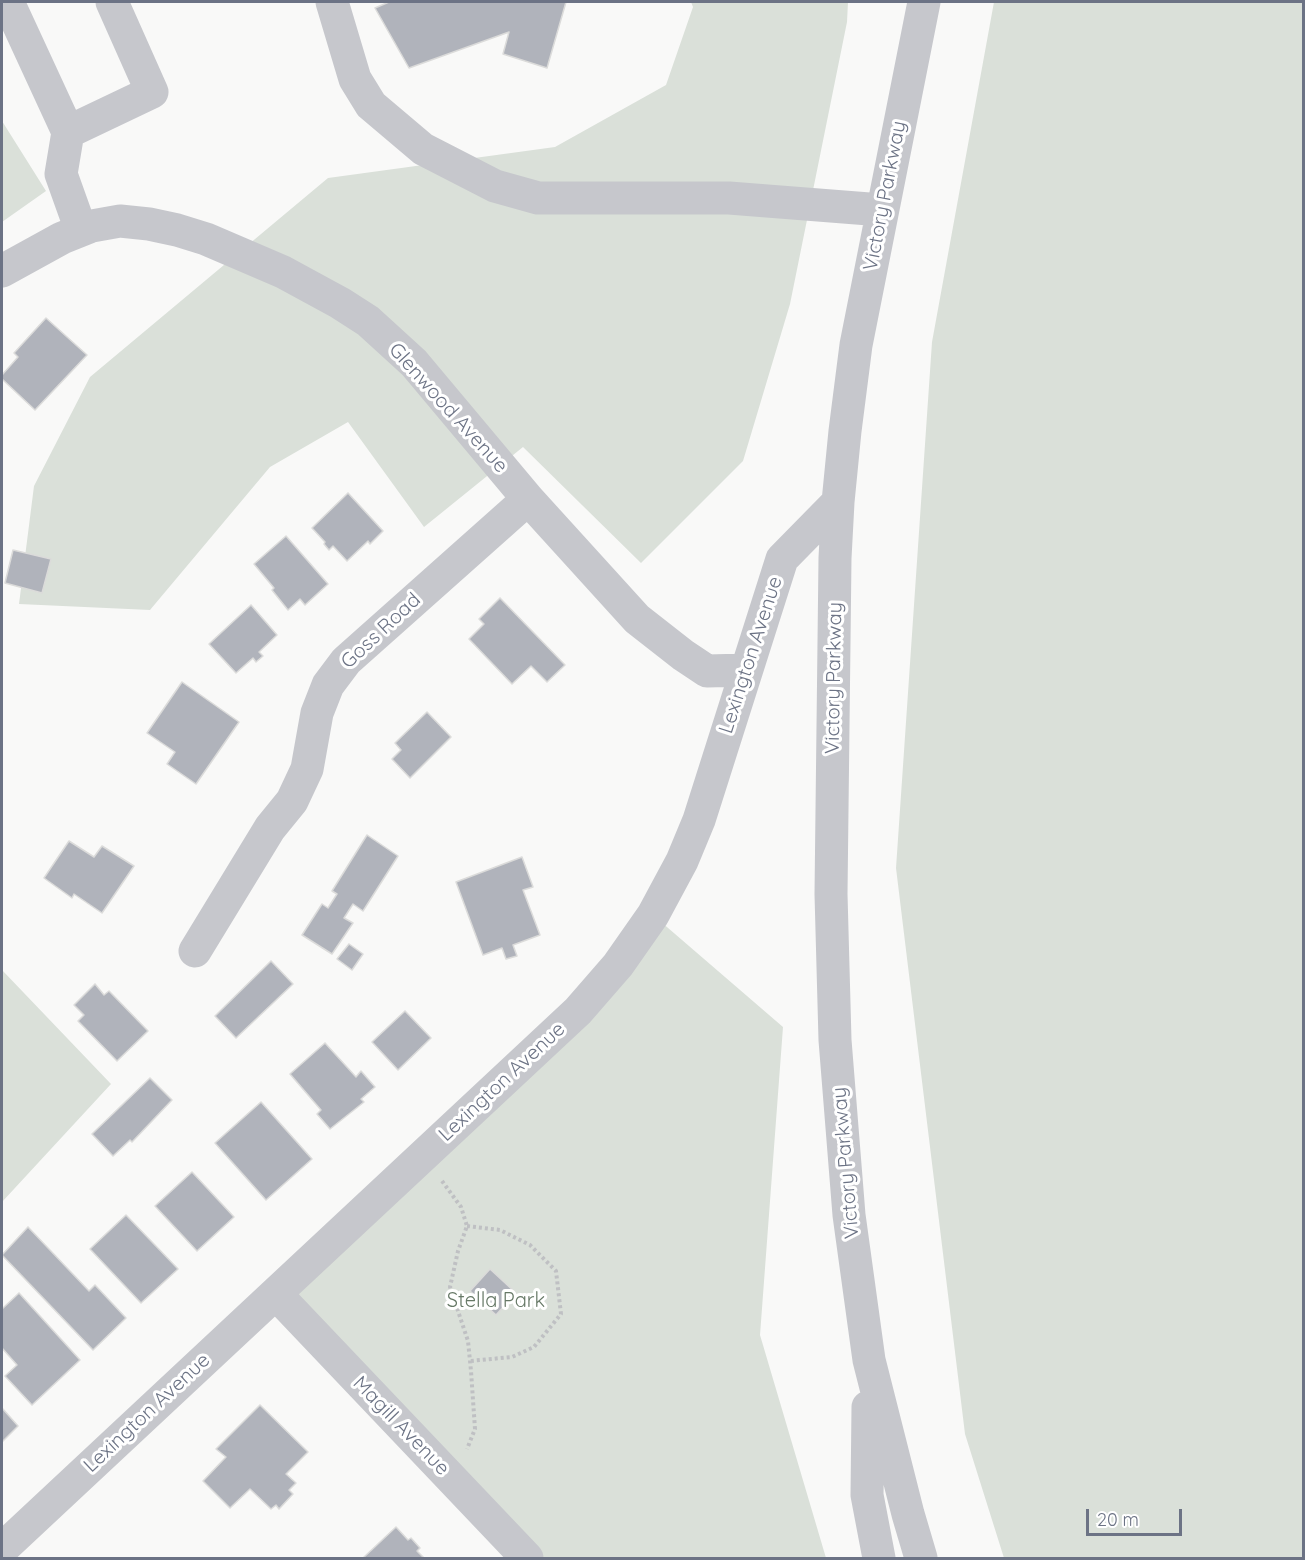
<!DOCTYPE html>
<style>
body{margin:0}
#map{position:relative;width:1305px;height:1560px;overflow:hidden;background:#f9f9f8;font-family:Quicksand,sans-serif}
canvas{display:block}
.frame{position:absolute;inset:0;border:3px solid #6c7385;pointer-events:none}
.scale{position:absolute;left:1086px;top:1509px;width:96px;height:27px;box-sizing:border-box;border:3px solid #6c7385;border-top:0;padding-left:8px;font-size:18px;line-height:21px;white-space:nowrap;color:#6c7385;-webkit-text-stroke:4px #fff;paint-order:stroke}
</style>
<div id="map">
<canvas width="1305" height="1560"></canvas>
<div class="frame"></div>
<div class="scale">20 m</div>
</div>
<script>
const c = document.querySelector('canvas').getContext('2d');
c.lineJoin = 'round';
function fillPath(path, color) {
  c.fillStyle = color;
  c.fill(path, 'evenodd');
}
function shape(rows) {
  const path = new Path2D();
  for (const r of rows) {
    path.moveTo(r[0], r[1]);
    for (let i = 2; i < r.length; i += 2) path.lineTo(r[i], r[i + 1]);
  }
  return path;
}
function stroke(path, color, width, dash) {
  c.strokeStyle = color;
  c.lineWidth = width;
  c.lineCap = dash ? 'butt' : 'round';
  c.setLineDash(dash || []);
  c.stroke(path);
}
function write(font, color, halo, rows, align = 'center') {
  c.font = font + ' Quicksand,sans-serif';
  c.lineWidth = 6;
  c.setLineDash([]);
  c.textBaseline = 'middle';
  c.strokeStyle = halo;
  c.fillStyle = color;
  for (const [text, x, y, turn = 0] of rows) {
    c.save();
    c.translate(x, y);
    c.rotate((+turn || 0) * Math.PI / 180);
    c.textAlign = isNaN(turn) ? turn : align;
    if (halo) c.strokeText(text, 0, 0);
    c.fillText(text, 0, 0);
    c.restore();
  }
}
fillPath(shape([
 [691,2,848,2,847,22,790,304,743,461,641,563,523,447,424,527,348,422,270,467,150,610,19,604,34,486,90,377,328,178,555,147,666,85,693,7],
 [994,2,1303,2,1303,1558,1004,1558,965,1434,896,868,932,342],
 [2,121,46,191,2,222],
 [653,915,783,1027,760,1335,826,1558,527,1558,276,1294],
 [2,970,111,1084,2,1202]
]), '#dae0d9');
const building = shape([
 [389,2,566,2,547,68,503,54,509,32,409,68,375,8,389,2],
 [46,318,87,355,35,410,2,379,2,375,18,357,14,353,46,318],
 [348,493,383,531,370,544,368,541,347,561,333,546,329,550,324,544,325,542,312,528,348,493],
 [286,536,328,584,305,605,300,599,288,610,272,590,274,588,254,564,286,536],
 [13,550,51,559,42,593,5,583,13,550],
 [500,598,565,665,547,682,531,666,512,684,469,639,484,624,479,619,500,598],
 [251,605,277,635,259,652,263,656,256,662,253,658,236,673,209,644,251,605],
 [182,682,239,722,196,784,167,764,175,752,147,733,182,682],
 [427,712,451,737,410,778,392,759,401,750,395,743,427,712],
 [367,835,398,856,363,911,353,904,344,918,353,923,332,954,302,935,322,904,328,908,337,894,332,891,367,835],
 [69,841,94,857,102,846,134,866,102,913,74,894,72,898,44,878,69,841],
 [522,857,533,887,523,890,540,935,513,945,517,956,506,959,502,948,483,955,456,882,522,857],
 [349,944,363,954,352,970,337,959,349,944],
 [271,961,293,984,236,1038,215,1016,271,961],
 [95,984,104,995,109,991,148,1031,117,1061,78,1021,84,1015,74,1005,95,984],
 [405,1011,431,1038,398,1070,372,1042,405,1011],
 [325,1043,356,1077,361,1071,375,1087,361,1099,364,1102,330,1129,317,1114,321,1110,290,1074,325,1043],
 [150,1078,172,1100,132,1142,130,1140,113,1156,92,1134,150,1078],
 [261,1102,312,1159,266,1200,215,1143,261,1102],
 [192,1172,234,1217,197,1251,155,1206,192,1172],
 [126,1215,178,1269,141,1303,90,1249,126,1215],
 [28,1227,89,1291,95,1285,126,1318,93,1350,2,1255,28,1227],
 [490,1269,516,1293,496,1315,470,1291,490,1269],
 [19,1293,80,1360,32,1405,5,1376,17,1365,2,1348,2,1309,19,1293],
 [260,1405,308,1452,286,1474,296,1483,289,1490,293,1494,279,1509,276,1505,271,1509,250,1489,230,1508,203,1481,226,1457,216,1449,260,1405],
 [2,1408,18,1426,2,1442,2,1408],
 [396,1527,408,1540,411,1538,420,1548,417,1551,424,1558,363,1558,396,1527]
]);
fillPath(building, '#b0b3bb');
stroke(building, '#dbdbda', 1.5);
stroke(shape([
 [442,1181,461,1207,467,1226,458,1251,450,1287,468,1341,471,1371,475,1429,467,1449],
 [467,1226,500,1230,530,1245,556,1271,561,1314,534,1347,512,1357,470,1361]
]), '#bfc0c3', 4, [3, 3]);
stroke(shape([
 [8,2,68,132,61,174,81,230],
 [332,2,355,79,371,105,423,149,495,186,538,198,729,198,882,210],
 [68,132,152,92,112,2],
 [2,271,62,238,92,226,120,221,149,224,177,230,206,239,283,272,340,303,368,321,414,363,528,499,637,619,683,655,707,671,746,670],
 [195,951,270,828,292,801,307,769,317,713,328,685,346,661,528,499],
 [276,1294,527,1558],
 [868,1407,867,1495,879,1558],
 [2,1549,578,1011,618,965,653,915,682,861,699,820,782,559,838,502],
 [921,1558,908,1514,869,1360,849,1215,835,1040,831,894,835,558,838,502,845,431,856,345,924,2]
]), '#c6c7cc', 33);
write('20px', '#6c7385', '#fff', [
 ["Victory Parkway",885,196,-79],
 ["Glenwood Avenue",448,408,48],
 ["Goss Road",381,631,-43],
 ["Lexington Avenue",751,655,-72],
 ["Victory Parkway",834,678,-89],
 ["Lexington Avenue",502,1082,-43],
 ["Victory Parkway",846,1163,-95],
 ["Lexington Avenue",147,1413,-43],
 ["Magill Avenue",401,1426,46]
]);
write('20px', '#667866', '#fff', [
 ["Stella Park",496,1301]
]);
</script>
